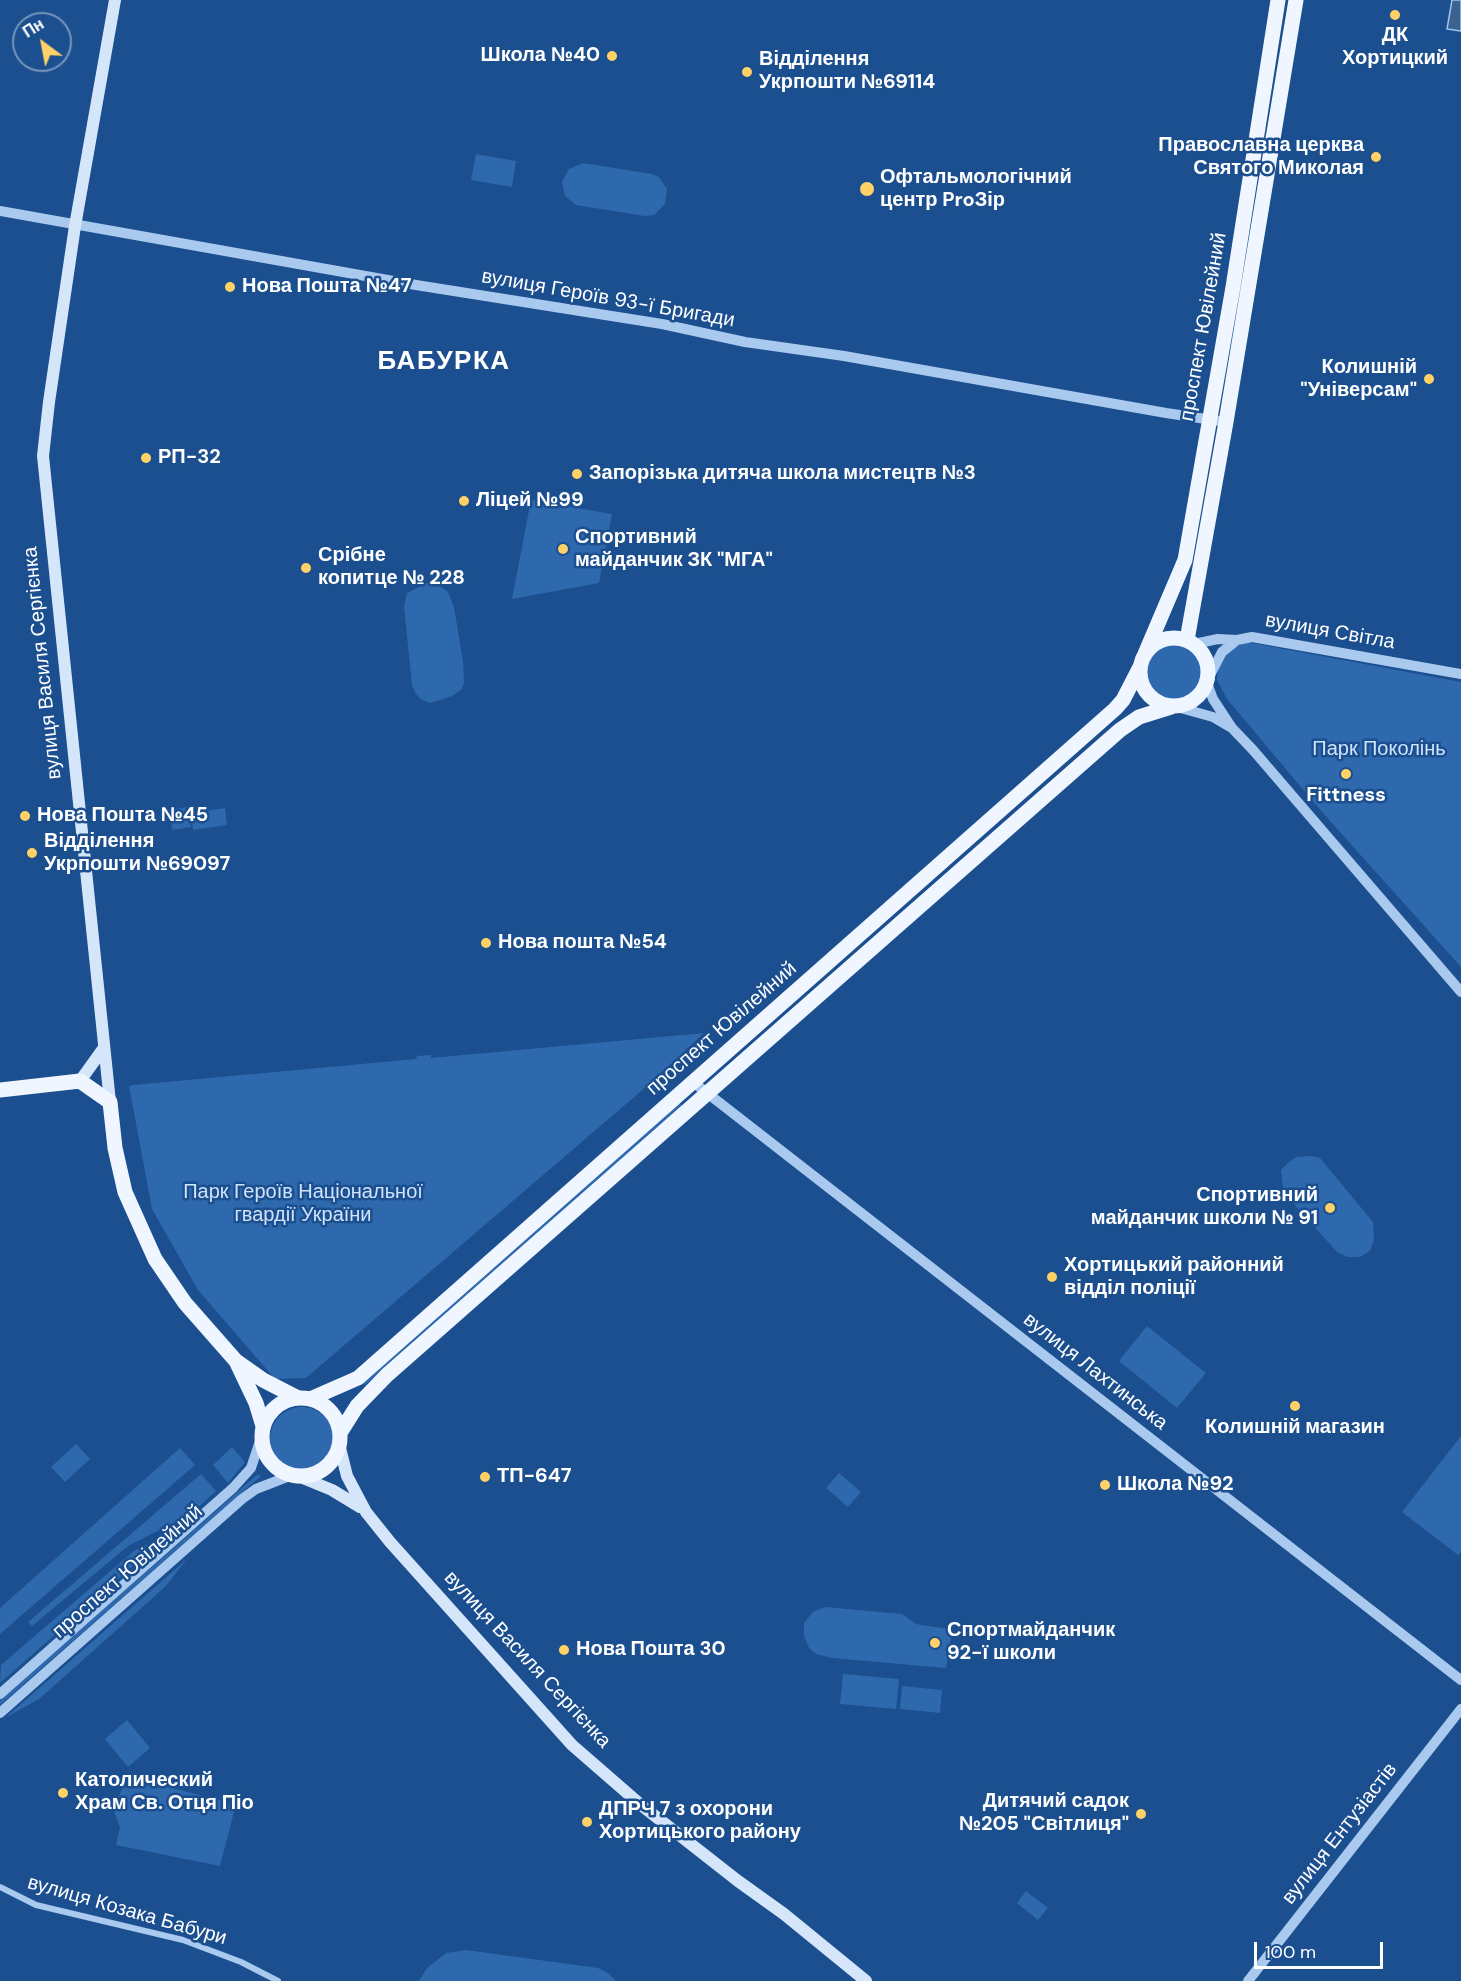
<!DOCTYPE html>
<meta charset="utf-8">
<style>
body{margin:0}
#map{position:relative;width:1461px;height:1981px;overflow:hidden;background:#1b4f8f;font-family:"DM Sans",sans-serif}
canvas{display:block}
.north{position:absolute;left:12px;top:12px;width:60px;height:60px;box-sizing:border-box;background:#1b4f8f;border:2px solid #7695bc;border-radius:50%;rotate:328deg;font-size:16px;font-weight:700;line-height:24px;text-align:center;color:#fff}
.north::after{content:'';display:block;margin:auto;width:21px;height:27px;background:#ffd166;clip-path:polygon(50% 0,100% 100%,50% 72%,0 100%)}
.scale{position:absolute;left:1254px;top:1942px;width:129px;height:27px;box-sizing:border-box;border:3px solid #fff;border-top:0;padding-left:8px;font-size:18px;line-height:21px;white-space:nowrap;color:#fff;-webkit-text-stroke:4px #1b4f8f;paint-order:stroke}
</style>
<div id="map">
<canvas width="1461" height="1981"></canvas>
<div class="north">Пн</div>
<div class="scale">100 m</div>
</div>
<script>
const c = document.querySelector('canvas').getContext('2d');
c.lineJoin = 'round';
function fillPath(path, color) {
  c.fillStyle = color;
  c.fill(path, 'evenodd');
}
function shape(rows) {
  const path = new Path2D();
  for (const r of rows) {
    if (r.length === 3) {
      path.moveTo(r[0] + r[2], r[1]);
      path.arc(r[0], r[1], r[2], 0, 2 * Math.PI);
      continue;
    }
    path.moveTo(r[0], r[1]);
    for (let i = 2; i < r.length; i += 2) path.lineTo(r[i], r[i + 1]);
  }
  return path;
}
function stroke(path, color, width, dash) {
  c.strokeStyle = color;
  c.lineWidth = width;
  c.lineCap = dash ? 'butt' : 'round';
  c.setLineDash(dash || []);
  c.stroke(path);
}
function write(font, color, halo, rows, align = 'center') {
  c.font = font + ' "DM Sans",sans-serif';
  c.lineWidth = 5;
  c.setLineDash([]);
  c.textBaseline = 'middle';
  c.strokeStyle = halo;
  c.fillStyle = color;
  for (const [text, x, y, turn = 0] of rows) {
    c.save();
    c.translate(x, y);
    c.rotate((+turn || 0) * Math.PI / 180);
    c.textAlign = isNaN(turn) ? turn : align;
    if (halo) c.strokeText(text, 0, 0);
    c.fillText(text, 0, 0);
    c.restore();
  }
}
fillPath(shape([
 [476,154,516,161,512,187,471,180],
 [583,163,652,174,659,177,667,189,665,204,654,215,645,216,576,205,565,196,562,182,569,169],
 [531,500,612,514,599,583,512,599],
 [427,583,438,584,448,592,454,607,463,661,464,683,461,690,452,696,430,703,422,700,416,694,412,685,404,606,407,593],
 [1175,672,31],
 [1246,642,1461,682,1461,967,1322,812,1227,699,1217,680,1218,666,1227,652],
 [188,807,191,827,172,830,170,810],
 [225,808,227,825,193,830,191,813],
 [704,1033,647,1086,306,1378,275,1379,198,1290,152,1209,129,1086,133,1085,416,1059,417,1056,431,1055,431,1058],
 [679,1103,683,1106,365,1385,363,1383],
 [1312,1156,1320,1158,1373,1222,1374,1240,1370,1251,1360,1257,1348,1257,1337,1252,1286,1195,1283,1188,1281,1170,1290,1161,1297,1157],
 [1147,1326,1206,1373,1177,1408,1119,1361],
 [302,1439,32],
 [1461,1436,1461,1552,1458,1555,1402,1512],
 [76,1444,90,1459,65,1482,51,1467],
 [232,1447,245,1462,228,1483,213,1465],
 [180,1448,195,1465,0,1634,0,1608],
 [839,1473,861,1492,848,1507,826,1488],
 [201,1474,216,1491,191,1514,128,1546,32,1626,28,1622],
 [258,1474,261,1476,0,1705,0,1700],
 [168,1535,0,1683,1,1665,135,1550],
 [187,1559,165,1587,39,1699,5,1718],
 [825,1607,902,1614,916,1624,949,1629,951,1637,946,1668,832,1658,816,1654,809,1648,804,1636,804,1623,813,1612],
 [843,1674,899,1679,896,1709,840,1704],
 [902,1686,942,1690,940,1713,900,1709],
 [127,1720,150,1748,128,1767,105,1739],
 [140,1780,236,1804,220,1866,116,1845,120,1827,113,1809,122,1789],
 [1026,1891,1048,1908,1038,1920,1017,1903],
 [466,1950,598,1968,608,1973,616,1981,419,1981,427,1968,446,1953]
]), '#2e69ad');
const water = shape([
 [1452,0,1461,0,1461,31,1447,29,1452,0]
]);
fillPath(water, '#3c6290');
stroke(water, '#9cc4f0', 1.5);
stroke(shape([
 [0,1887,36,1905,183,1940,241,1962,278,1981]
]), '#a9c9ee', 6);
stroke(shape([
 [0,211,416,285,662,324,745,342,844,356,1166,413,1226,422],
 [1194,644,1218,639,1237,640,1252,637,1461,674],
 [1208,679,1222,652,1237,640],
 [1207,683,1213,699,1232,728,1253,750,1461,992],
 [1177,707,1213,717,1230,727],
 [693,1082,1461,1680],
 [0,1694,233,1488,251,1468,261,1438],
 [0,1713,242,1499,256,1489,292,1475],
 [1248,1981,1461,1709]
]), '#a9c9ee', 10);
stroke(shape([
 [80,1081,103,1049],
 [110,1102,43,456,49,402,75,226,115,0],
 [339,1444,347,1476,366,1512,390,1542,572,1745,641,1805,738,1881,784,1914,866,1981],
 [298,1476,332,1490,360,1507]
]), '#d6e6fa', 12);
stroke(shape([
 [1174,672,34],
 [1187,640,1226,422,1296,0],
 [1145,654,1185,560,1233,287,1278,0],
 [0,1090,80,1081,110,1102,115,1148,125,1192,155,1259,185,1303,236,1361,263,1380,298,1398],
 [236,1361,256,1403,263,1426],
 [301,1437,39],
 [310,1399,358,1378,1115,709,1123,700,1140,667],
 [340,1433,357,1406,387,1375,1120,730,1139,717,1171,707]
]), '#f0f6ff', 15);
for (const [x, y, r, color] of [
 [1395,15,6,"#ffd166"],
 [612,56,6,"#ffd166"],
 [747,72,6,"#ffd166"],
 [1376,157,6,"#ffd166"],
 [867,189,8,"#ffd166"],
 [230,287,6,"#ffd166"],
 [1429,379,6,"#ffd166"],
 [146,458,6,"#ffd166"],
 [577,474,6,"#ffd166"],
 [464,501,6,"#ffd166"],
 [563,549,6,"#ffd166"],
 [306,568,6,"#ffd166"],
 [1346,774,6,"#ffd166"],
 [25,816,6,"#ffd166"],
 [32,853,6,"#ffd166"],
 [486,943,6,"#ffd166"],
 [1330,1208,6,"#ffd166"],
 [1052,1277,6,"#ffd166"],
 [1295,1406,6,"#ffd166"],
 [485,1477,6,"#ffd166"],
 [1105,1485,6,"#ffd166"],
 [935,1643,6,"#ffd166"],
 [564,1650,6,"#ffd166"],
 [63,1793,6,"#ffd166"],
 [1141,1814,6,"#ffd166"],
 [587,1822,6,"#ffd166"]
]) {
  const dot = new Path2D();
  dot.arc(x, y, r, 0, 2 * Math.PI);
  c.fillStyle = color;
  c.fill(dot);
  stroke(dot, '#1b4f8f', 2);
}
write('bold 20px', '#fff', '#1b4f8f', [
 ["ДК",1395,36,"center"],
 ["Хортицкий",1395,59,"center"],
 ["Школа №40",600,56,"right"],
 ["Відділення",759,60],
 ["Укрпошти №69114",759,83],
 ["Православна церква",1364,146,"right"],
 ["Святого Миколая",1364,169,"right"],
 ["Офтальмологічний",880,178],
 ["центр ProЗір",880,201],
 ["Нова Пошта №47",242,287],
 ["Колишній",1417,368,"right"],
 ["\"Універсам\"",1417,391,"right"],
 ["РП-32",158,458],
 ["Запорізька дитяча школа мистецтв №3",589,474],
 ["Ліцей №99",476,501],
 ["Спортивний",575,538],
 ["майданчик ЗК \"МГА\"",575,561],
 ["Срібне",318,556],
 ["копитце № 228",318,579],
 ["Fittness",1346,796,"center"],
 ["Нова Пошта №45",37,816],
 ["Відділення",44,842],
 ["Укрпошти №69097",44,865],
 ["Нова пошта №54",498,943],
 ["Спортивний",1318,1196,"right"],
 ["майданчик школи № 91",1318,1219,"right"],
 ["Хортицький районний",1064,1266],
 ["відділ поліції",1064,1289],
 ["Колишній магазин",1295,1428,"center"],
 ["ТП-647",497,1477],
 ["Школа №92",1117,1485],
 ["Спортмайданчик",947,1631],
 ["92-ї школи",947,1654],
 ["Нова Пошта 30",576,1650],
 ["Католический",75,1781],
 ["Храм Св. Отця Піо",75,1804],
 ["Дитячий садок",1129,1802,"right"],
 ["№205 \"Свiтлиця\"",1129,1825,"right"],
 ["ДПРЧ 7 з охорони",599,1810],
 ["Хортицького району",599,1833]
], 'left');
write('20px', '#fff', '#1b4f8f', [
 ["вулиця Героїв 93-ї Бригади",608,299,10],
 ["проспект Ювілейний",1204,327,-80],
 ["вулиця Світла",1330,632,10],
 ["вулиця Василя Сергієнка",43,663,-96],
 ["проспект Ювілейний",722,1029,-41],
 ["вулиця Лахтинська",1095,1372,38],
 ["проспект Ювілейний",128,1572,-41],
 ["вулиця Василя Сергієнка",527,1660,47],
 ["вулиця Ентузіастів",1340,1834,-52],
 ["вулиця Козака Бабури",127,1911,16]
]);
write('20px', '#cfe3fa', '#1b4f8f', [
 ["Парк Поколінь",1379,750],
 ["Парк Героїв Національної",303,1193],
 ["гвардії України",303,1216]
]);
c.letterSpacing = '1.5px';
write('bold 26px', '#fff', '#1b4f8f', [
 ["БАБУРКА",444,362]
]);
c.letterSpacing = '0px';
</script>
